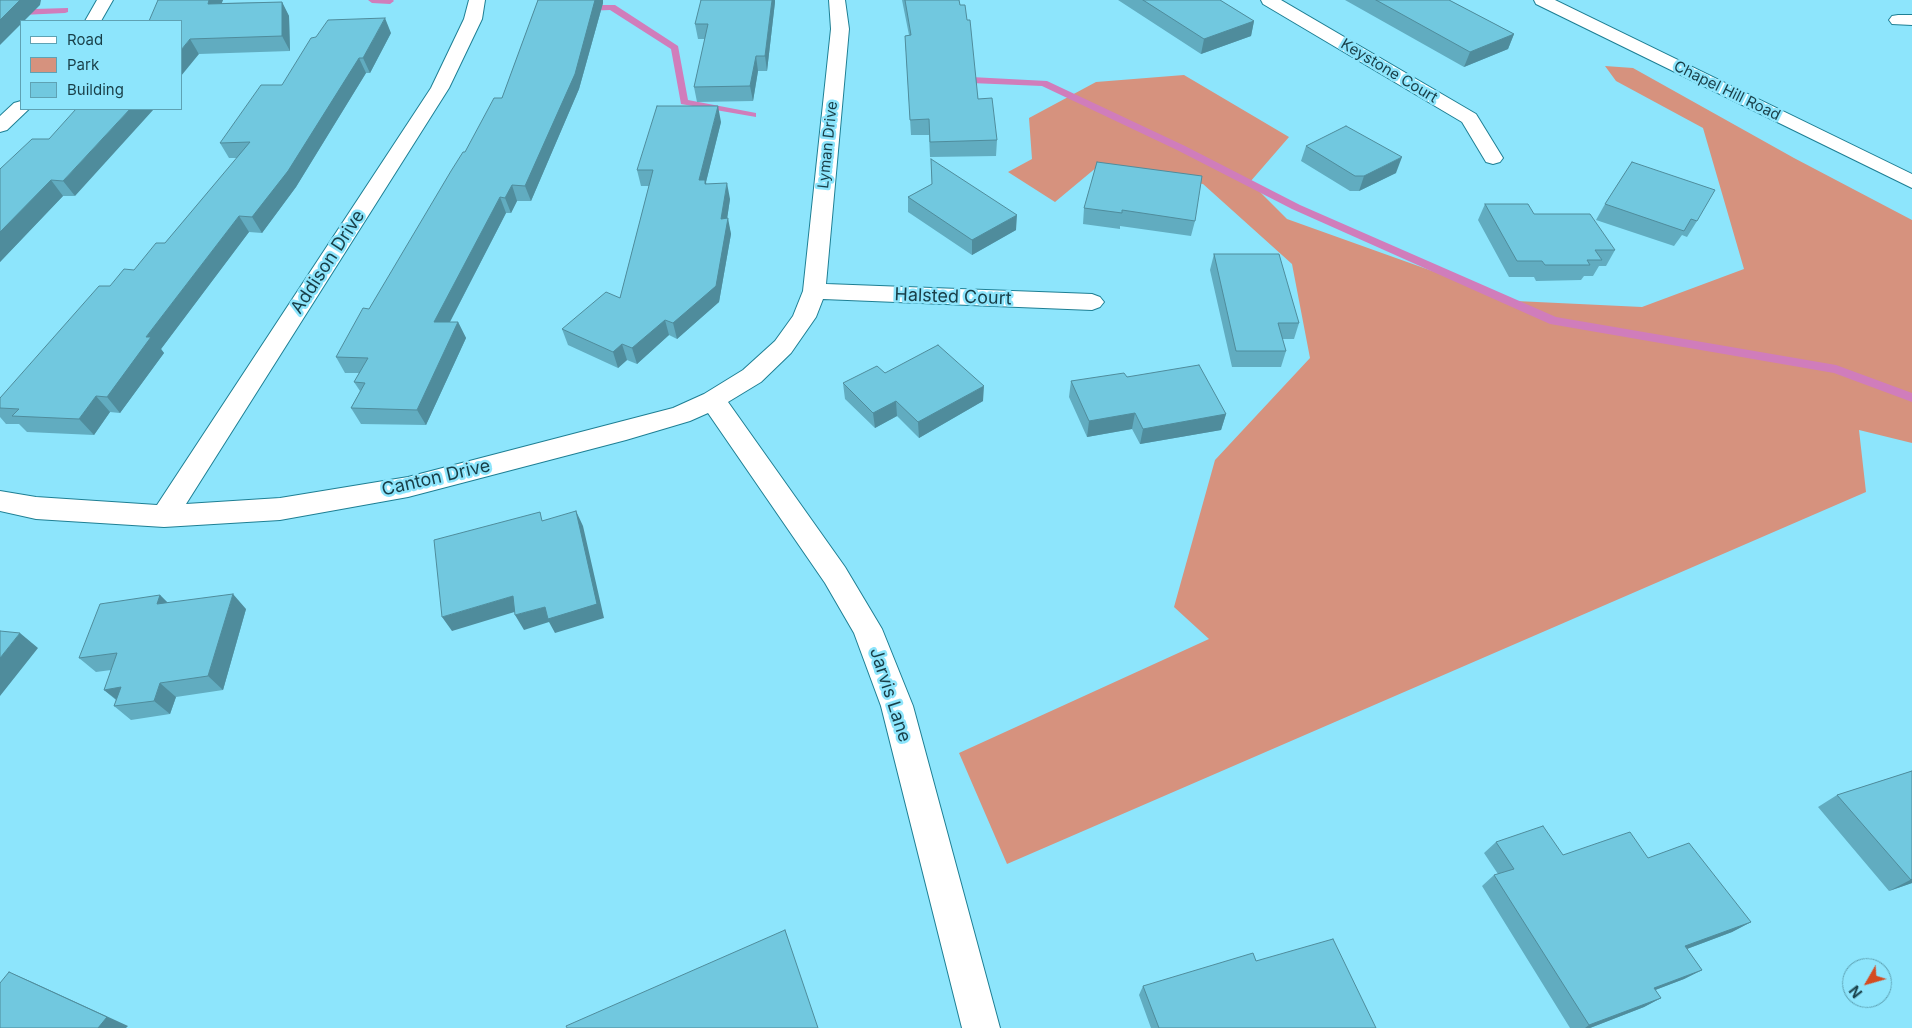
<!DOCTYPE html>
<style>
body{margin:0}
#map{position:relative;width:1912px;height:1028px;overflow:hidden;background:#8de5fc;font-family:Inter,sans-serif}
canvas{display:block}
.legend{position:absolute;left:20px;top:20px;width:162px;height:90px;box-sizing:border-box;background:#8de5fc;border:1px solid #5ea2b4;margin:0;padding:6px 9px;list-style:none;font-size:15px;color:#183e47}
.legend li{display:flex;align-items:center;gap:10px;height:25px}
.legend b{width:25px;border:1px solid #5ea2b4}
.north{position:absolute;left:1842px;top:958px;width:50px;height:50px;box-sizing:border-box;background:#8de5fc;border:1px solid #5ea2b4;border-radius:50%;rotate:232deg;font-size:14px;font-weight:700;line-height:20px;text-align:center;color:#183e47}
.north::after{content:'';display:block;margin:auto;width:18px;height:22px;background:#d44c22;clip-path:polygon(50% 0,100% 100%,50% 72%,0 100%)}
</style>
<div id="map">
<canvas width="1912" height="1028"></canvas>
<ul class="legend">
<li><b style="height:6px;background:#fff"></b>Road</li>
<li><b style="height:14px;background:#d6927e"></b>Park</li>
<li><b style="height:14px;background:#71c8df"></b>Building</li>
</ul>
<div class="north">N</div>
</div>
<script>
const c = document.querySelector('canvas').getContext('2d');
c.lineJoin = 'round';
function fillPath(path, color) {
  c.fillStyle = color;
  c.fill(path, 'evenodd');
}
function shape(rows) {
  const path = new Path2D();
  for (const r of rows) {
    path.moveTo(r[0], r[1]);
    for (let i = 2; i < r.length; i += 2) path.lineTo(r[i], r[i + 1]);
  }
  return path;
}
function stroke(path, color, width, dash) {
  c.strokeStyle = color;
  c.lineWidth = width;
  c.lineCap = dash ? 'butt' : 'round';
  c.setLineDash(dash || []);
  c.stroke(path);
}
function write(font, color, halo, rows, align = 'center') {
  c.font = font + ' Inter,sans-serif';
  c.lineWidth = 5;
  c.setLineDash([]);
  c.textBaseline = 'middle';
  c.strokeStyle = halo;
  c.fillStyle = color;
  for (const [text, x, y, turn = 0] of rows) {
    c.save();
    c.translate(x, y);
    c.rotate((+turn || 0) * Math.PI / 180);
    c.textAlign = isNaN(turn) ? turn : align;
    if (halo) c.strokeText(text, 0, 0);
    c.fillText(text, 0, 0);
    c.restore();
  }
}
fillPath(shape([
 [1605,66,1633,68,1794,158,1912,220,1912,443,1859,430,1866,492,1007,864,959,753,1209,639,1174,607,1215,460,1310,358,1292,264,1203,184,1097,167,1055,202,1008,172,1032,159,1029,118,1096,82,1184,75,1289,137,1250,182,1287,219,1516,301,1642,307,1744,269,1703,128,1616,81]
]), '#d6927e');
fillPath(shape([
 [368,0,393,0,394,1,390,4,372,3,368,0],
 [615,5,678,46,688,100,756,113,756,117,681,104,671,49,610,10,585,11,581,8,585,5,615,5],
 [68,8,68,12,65,13,0,16,0,10,68,8],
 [971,77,1047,81,1185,146,1300,205,1556,317,1836,365,1912,393,1912,402,1834,373,1550,324,1292,209,1177,150,1042,86,971,83,959,85,954,82,971,77]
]), '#d07dbb');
const minor = shape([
 [97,0,113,0,101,21,85,21,97,0],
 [469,0,485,0,482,19,449,88,186,504,280,498,408,477,673,408,704,394,743,370,775,341,793,316,803,291,831,29,829,0,845,0,849,29,826,284,1092,294,1100,297,1104,302,1100,307,1092,310,823,299,816,317,791,353,761,382,728,402,845,567,882,629,913,706,1000,1028,962,1028,881,706,854,633,825,583,708,413,690,421,626,440,408,497,280,520,164,527,36,519,0,511,0,491,36,497,157,505,431,88,464,19,469,0],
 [1261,0,1281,0,1476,114,1503,158,1500,162,1493,164,1486,162,1462,122,1263,4,1261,0],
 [1534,0,1555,0,1912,174,1912,188,1536,4,1534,0],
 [1898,15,1912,15,1912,25,1892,24,1889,20,1892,16,1898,15],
 [21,101,21,109,29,109,7,130,0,132,0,116,14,103,21,101]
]);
stroke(minor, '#1e7f94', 2);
fillPath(minor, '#fff');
fillPath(shape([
 [158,0,223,0,221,3,282,2,289,16,290,51,199,54],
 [538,0,603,0,603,3,579,89,531,201,517,201,511,213,506,213,450,322,458,322,466,338,426,425,361,424,351,408,360,391,354,382,359,373,345,373,336,357,369,309,465,152,502,98],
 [902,0,959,0,978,99,997,140,996,156,930,157,929,135,911,135,905,36,909,35],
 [1118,0,1220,0,1254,21,1251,36,1201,54],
 [1345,0,1449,0,1514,34,1508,49,1464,67],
 [775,2,767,71,758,71,753,101,697,102,694,87,705,39,698,39,695,24],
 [391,33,370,73,366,73,296,187,262,233,249,232,161,349,164,353,120,413,110,412,94,435,27,432,19,424,6,424,0,417,0,398,110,286,134,270,165,243,237,158,229,158,220,143,282,85],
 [721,122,706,182,706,184,730,199,727,218,731,234,719,302,677,339,669,335,637,364,627,360,618,368,568,345,562,329,620,298,649,186,641,186,637,170],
 [49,139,75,196,63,196,0,262,0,169],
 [1306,146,1396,173,1359,191,1350,191,1301,161],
 [931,159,1016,230,972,255,908,212,908,197,932,184],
 [1097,162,1195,221,1191,236,1120,226,1120,229,1083,224,1084,208],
 [1632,162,1697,221,1687,237,1682,235,1674,246,1596,220,1605,204],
 [1485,204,1534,214,1615,250,1606,266,1599,266,1593,276,1584,276,1581,280,1536,281,1534,277,1509,277,1478,220],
 [1214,254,1299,323,1294,339,1282,339,1286,351,1281,367,1232,367,1210,270],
 [885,373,983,401,919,438,897,416,875,428,845,399,843,383],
 [1127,377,1226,414,1221,430,1140,444,1132,429,1087,437,1069,397,1071,381],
 [160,595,168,603,246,609,223,690,176,697,170,714,131,720,114,706,116,700,104,690,111,670,96,672,79,658],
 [1912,771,1912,883,1889,891,1818,807,1837,795],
 [1496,842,1563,855,1648,858,1751,922,1732,932,1687,949,1702,970,1684,979,1655,990,1661,998,1644,1007,1590,1028,1570,1028,1482,886,1494,875,1498,874,1484,853],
 [1256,961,1376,1028,1151,1028,1139,995,1143,986]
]), '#61acc0');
fillPath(shape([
 [20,0,41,0,40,5,24,21,21,21,21,24,0,45,0,20],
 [209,0,223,0,216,19,208,4],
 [595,0,603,0,603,3,579,89,531,201,525,186],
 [772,0,775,0,775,2,767,71,765,56],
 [282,2,289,16,290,51,282,36],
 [385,18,391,33,370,73,363,58],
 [1254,21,1251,36,1201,54,1204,39],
 [1514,34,1508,49,1464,67,1470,52],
 [190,39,199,54,181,76,181,50],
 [756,56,758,71,753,101,750,86],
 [359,58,366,73,296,187,262,233,252,217],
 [718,106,721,122,706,182,709,195,699,180],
 [130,109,154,109,75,196,63,181],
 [1402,157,1396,173,1359,191,1364,176],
 [51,180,63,196,0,262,0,232],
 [727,183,730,199,725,233,728,218,731,234,719,302,677,339,673,323,721,219],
 [512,185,517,201,511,213,505,198],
 [500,197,506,213,442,337,434,322],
 [1017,215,1016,230,972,255,972,240],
 [239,216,249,232,161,349,164,353,120,413,107,397,146,337],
 [665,320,669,335,637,364,632,348],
 [458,322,466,338,426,425,417,410],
 [622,344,627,360,618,368,613,352],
 [984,386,983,401,919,438,918,422],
 [96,396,110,412,94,435,79,419],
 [896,401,897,416,875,428,873,413],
 [1135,413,1132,429,1087,437,1089,421],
 [1226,414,1221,430,1140,444,1143,429],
 [576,511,583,526,604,618,555,633,549,622,524,630,515,615,545,607],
 [233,594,246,609,223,690,208,676],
 [160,595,175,610,157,604],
 [513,596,521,610,452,631,442,617],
 [20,633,38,648,0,696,0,658],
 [160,683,176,697,170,714,154,701],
 [121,687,121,703,104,690],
 [1912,879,1912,883,1889,891],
 [1751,922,1732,932,1668,956,1685,946],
 [1702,970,1684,979,1637,997,1654,988],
 [9,972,32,982,128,1026,126,1028,98,1028],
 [1661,998,1644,1007,1590,1028,1585,1028,1589,1025]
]), '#4f8c9c');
const building = shape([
 [0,0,20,0,0,20,0,0],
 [158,0,209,0,208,4,282,2,282,36,190,39,181,50,181,21,149,21,158,0],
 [538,0,595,0,575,74,525,186,512,185,505,198,500,197,434,322,458,322,417,410,351,408,365,383,354,382,368,358,336,357,363,308,369,309,451,171,463,152,465,152,494,98,502,98,538,0],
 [701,0,772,0,765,56,756,56,750,86,694,87,708,24,695,24,701,0],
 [905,0,959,0,960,5,965,5,967,20,970,20,978,99,992,98,997,140,930,142,929,119,910,120,905,36,911,35,905,0],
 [1143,0,1220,0,1254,21,1204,39,1143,0],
 [1376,0,1449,0,1514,34,1470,52,1376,0],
 [385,18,363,58,359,58,288,171,252,217,239,216,146,337,151,337,107,397,96,396,79,419,12,416,19,409,0,408,0,398,99,286,110,286,124,269,134,270,156,243,165,243,250,142,220,143,261,85,282,85,311,38,316,37,328,20,385,18],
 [657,106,718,106,699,180,705,180,705,184,727,183,721,219,728,218,716,286,673,323,665,320,632,348,622,344,613,352,562,329,606,292,620,298,653,170,637,170,657,106],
 [76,109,130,109,63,181,51,180,0,232,0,169,32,139,49,139,76,109],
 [1346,126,1402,157,1364,176,1355,176,1306,146,1346,126],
 [931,159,1017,215,972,240,908,197,932,184,931,159],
 [1097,162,1202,176,1195,221,1122,210,1122,213,1084,208,1097,162],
 [1632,162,1715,190,1697,221,1691,219,1684,231,1605,204,1632,162],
 [1485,204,1528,204,1534,214,1590,214,1615,250,1595,250,1602,260,1587,260,1590,265,1545,265,1542,261,1517,261,1485,204],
 [1214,254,1279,254,1299,323,1278,323,1286,351,1236,351,1214,254],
 [938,345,984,386,918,422,896,401,873,413,843,383,877,366,885,373,938,345],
 [1199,365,1226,414,1143,429,1135,413,1089,421,1071,381,1124,373,1127,377,1199,365],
 [576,511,597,604,548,619,545,607,515,615,513,596,442,617,434,540,540,512,542,521,576,511],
 [233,594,208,676,160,683,154,701,114,706,121,687,104,690,117,653,79,658,100,604,160,595,157,604,233,594],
 [0,631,20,633,0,658,0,631],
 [1912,771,1912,879,1911,880,1837,795,1912,771],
 [1543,826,1563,855,1630,832,1648,858,1689,843,1751,922,1685,946,1702,970,1654,988,1661,998,1589,1025,1494,875,1514,869,1496,842,1543,826],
 [785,930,818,1028,567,1028,566,1026,785,930],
 [1333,939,1376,1028,1159,1028,1143,986,1253,953,1256,961,1333,939],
 [9,972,107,1017,98,1028,0,1028,0,983,9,972]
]);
fillPath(building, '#71c8df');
stroke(building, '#4f8c9c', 1);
write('15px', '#183e47', '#8de5fc', [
 ["Keystone Court",1389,71,31],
 ["Chapel Hill Road",1727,91,26],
 ["Lyman Drive",828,145,-84]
]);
write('18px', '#183e47', '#8de5fc', [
 ["Addison Drive",328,262,-57],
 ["Halsted Court",953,297,2],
 ["Canton Drive",436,478,-13],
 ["Jarvis Lane",890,695,72]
]);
</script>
